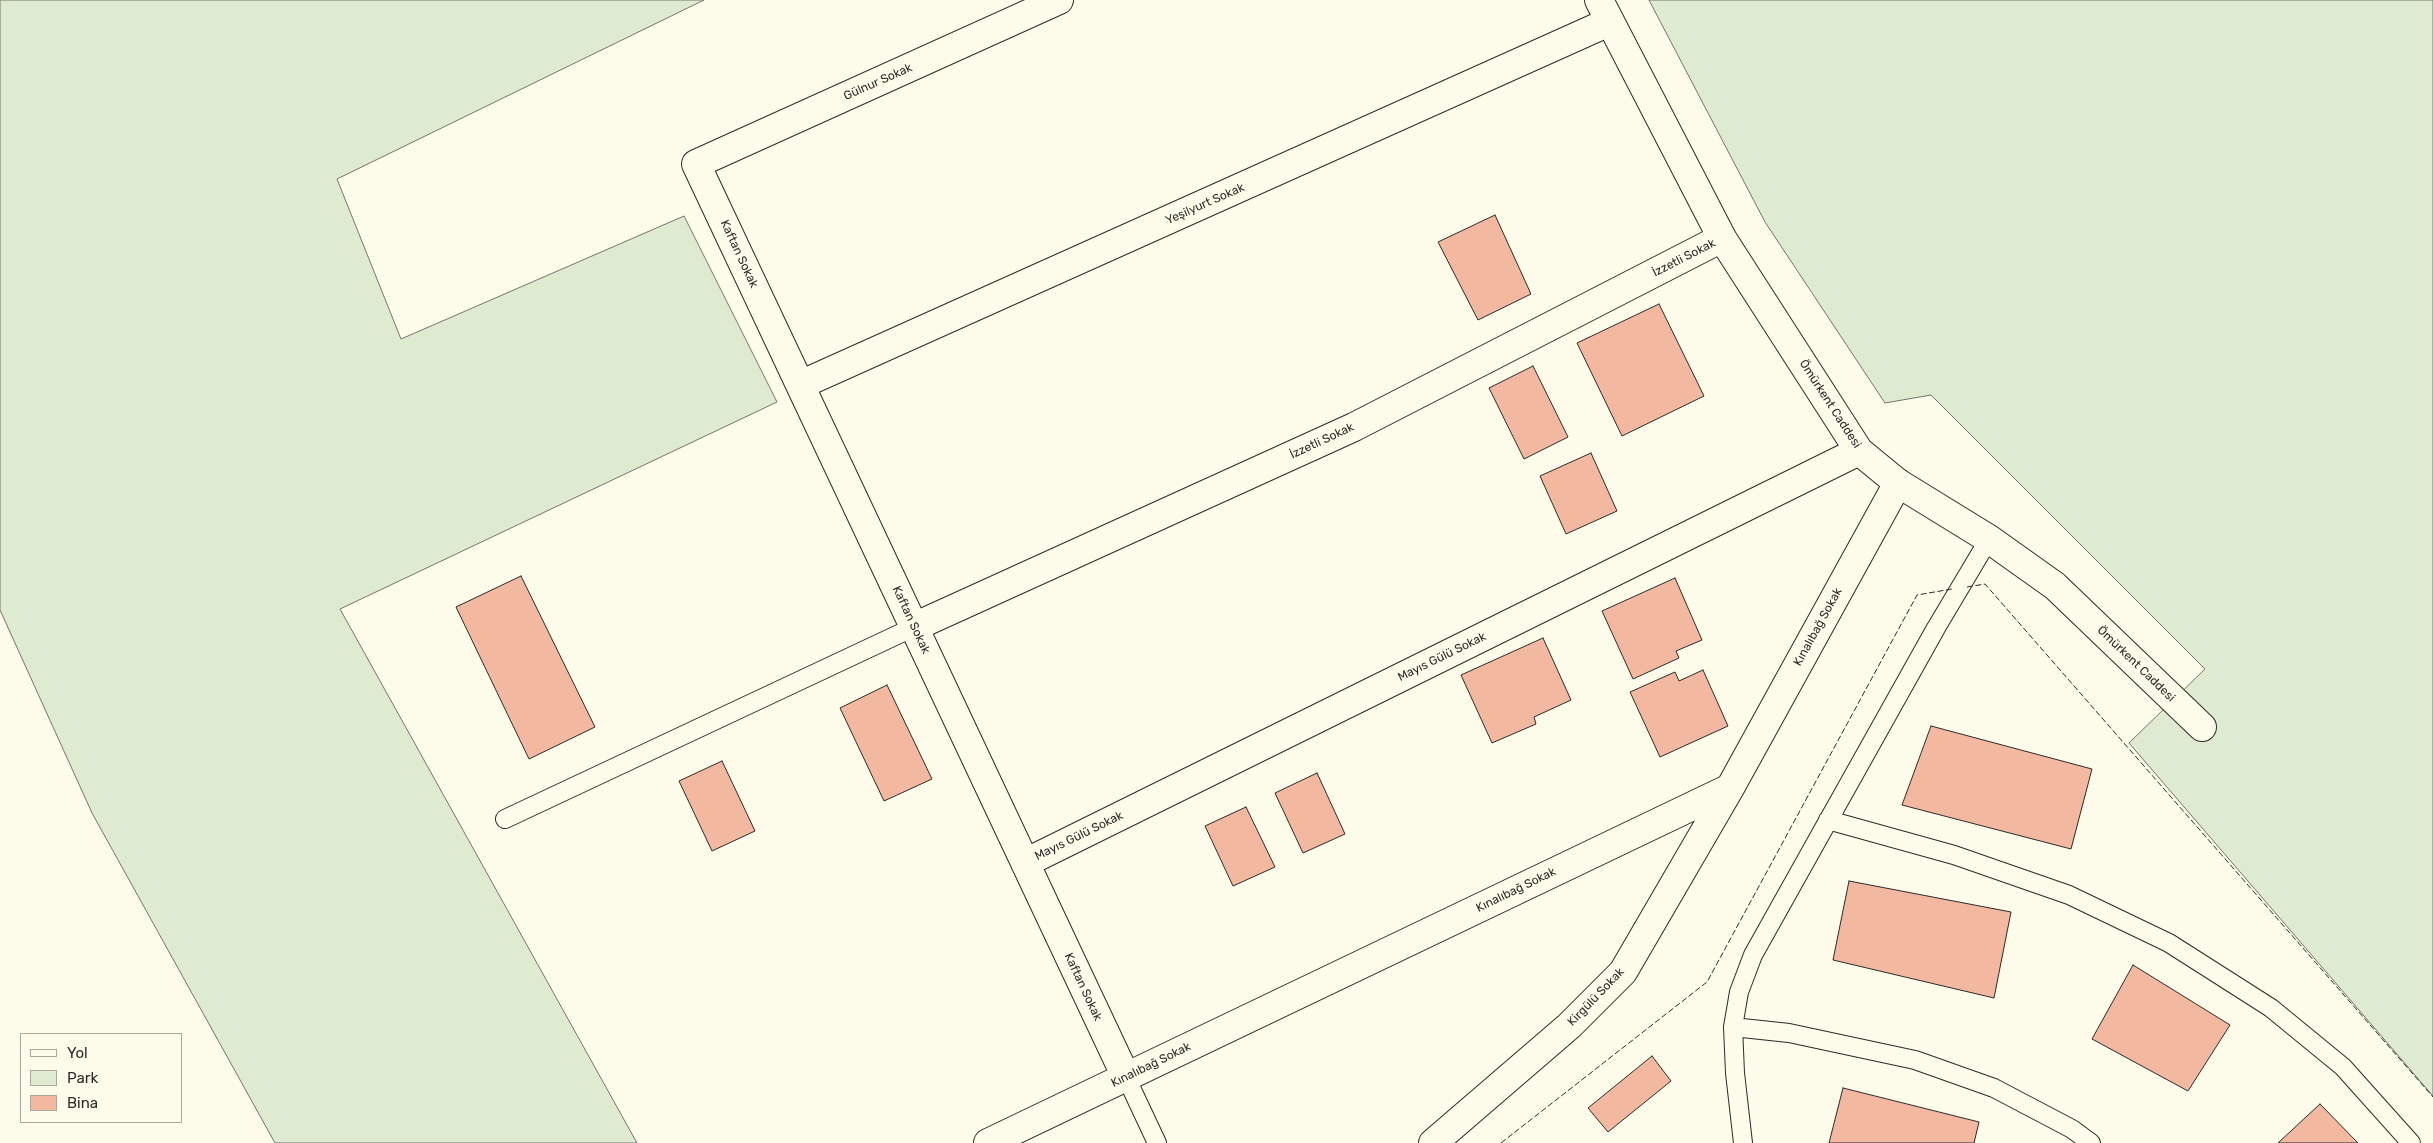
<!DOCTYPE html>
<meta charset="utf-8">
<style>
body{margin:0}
#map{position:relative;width:2433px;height:1143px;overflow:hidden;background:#fdfbea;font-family:Rubik,sans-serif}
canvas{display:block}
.legend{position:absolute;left:20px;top:1033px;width:162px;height:90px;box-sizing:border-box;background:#fdfbea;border:1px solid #a9a89e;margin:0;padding:6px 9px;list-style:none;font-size:15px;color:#2b2b2b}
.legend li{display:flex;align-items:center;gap:10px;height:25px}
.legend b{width:25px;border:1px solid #a9a89e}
</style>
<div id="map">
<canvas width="2433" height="1143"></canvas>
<ul class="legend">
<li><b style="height:6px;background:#fdfbea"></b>Yol</li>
<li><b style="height:14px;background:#deebd1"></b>Park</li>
<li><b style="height:14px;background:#f2b8a0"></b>Bina</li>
</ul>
</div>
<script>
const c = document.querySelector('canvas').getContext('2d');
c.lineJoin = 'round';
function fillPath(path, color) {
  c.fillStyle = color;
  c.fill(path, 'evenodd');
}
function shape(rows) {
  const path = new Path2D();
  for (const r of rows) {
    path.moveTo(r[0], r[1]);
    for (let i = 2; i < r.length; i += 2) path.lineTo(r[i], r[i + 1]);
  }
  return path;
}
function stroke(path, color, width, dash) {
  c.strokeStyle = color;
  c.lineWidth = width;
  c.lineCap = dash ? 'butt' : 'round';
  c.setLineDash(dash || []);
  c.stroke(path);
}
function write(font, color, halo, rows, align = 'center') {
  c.font = font + ' Rubik,sans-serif';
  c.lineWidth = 4;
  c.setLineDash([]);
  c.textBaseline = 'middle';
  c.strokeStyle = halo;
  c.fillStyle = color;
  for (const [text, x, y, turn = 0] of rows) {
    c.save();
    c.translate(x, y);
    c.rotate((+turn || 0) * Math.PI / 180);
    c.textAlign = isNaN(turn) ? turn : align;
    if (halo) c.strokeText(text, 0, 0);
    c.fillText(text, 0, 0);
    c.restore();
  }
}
const green = shape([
 [0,0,704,0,337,179,401,339,684,216,777,402,340,609,637,1143,275,1143,92,813,0,610,0,0],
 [1649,0,2433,0,2433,1096,2129,743,2205,669,1931,395,1885,403,1765,222,1649,0]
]);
fillPath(green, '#deebd1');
stroke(green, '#74746e', 1);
const building = shape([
 [1495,215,1531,294,1478,320,1438,242,1495,215],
 [1659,304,1704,396,1622,436,1577,343,1659,304],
 [1533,366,1568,437,1524,459,1489,388,1533,366],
 [1591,453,1617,511,1566,534,1540,476,1591,453],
 [521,576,595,727,529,759,456,607,521,576],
 [1675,578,1702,640,1676,651,1679,658,1633,679,1602,611,1675,578],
 [1543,638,1571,700,1534,717,1536,724,1492,743,1461,675,1543,638],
 [1703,670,1728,726,1660,757,1630,692,1675,672,1679,681,1703,670],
 [887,685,932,779,884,801,840,708,887,685],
 [1931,726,2092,769,2071,849,1902,805,1931,726],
 [722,761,755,831,712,851,679,781,722,761],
 [1317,773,1345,834,1303,853,1275,793,1317,773],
 [1246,807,1275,867,1233,886,1205,826,1246,807],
 [1849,881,2011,912,1994,998,1833,960,1849,881],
 [2133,965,2230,1025,2188,1091,2092,1039,2133,965],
 [1652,1056,1671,1081,1608,1132,1588,1108,1652,1056],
 [1843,1088,1979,1122,1974,1143,1829,1143,1843,1088],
 [2320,1104,2358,1143,2278,1143,2320,1104]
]);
fillPath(building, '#f2b8a0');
stroke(building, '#2b2b2b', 1);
const lane = shape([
 [505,819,914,627],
 [1828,820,1954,855,2069,895,2169,943,2271,1008,2343,1067,2411,1143],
 [1733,1027,1789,1033,1915,1060,1994,1088,2072,1129,2091,1143],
 [1126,1077,1157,1143],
 [1743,1143,1735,1073,1733,1027,1739,992,1753,955,1936,628,1989,539]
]);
const street = shape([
 [1059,0,696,164,1126,1077],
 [800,385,1609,22],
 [914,627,1354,427,1722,238],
 [1025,863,1859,451],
 [988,1143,1730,788,1898,483],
 [1433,1143,1569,1026,1623,972,1730,788]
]);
const secondary = shape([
 [1599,0,1722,238,1859,451,1898,483,1989,539,2055,586,2202,727]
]);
stroke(lane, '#2b2b2b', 20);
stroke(street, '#2b2b2b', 30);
stroke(secondary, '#2b2b2b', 30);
stroke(lane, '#fdfbea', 18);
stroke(street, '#fdfbea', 28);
stroke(secondary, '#fdfbea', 28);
stroke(shape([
 [1967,587,1985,584,2433,1097],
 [1501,1143,1707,982,1917,595,1952,589]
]), '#2b2b2b', 1, [6, 2.5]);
write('12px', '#2b2b2b', '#fdfbea', [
 ["Gülnur Sokak",878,82,-24],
 ["Yeşilyurt Sokak",1205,204,-24],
 ["Kaftan Sokak",739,254,65],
 ["İzzetli Sokak",1684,258,-27],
 ["Ömürkent Caddesi",1830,404,57],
 ["İzzetli Sokak",1322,441,-25],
 ["Kaftan Sokak",911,620,65],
 ["Kınalıbağ Sokak",1818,627,-61],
 ["Mayıs Gülü Sokak",1442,657,-26],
 ["Ömürkent Caddesi",2136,664,44],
 ["Mayıs Gülü Sokak",1079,836,-26],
 ["Kınalıbağ Sokak",1516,890,-26],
 ["Kaftan Sokak",1083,987,65],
 ["Kirgülü Sokak",1596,997,-46],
 ["Kınalıbağ Sokak",1151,1065,-26]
]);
</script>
